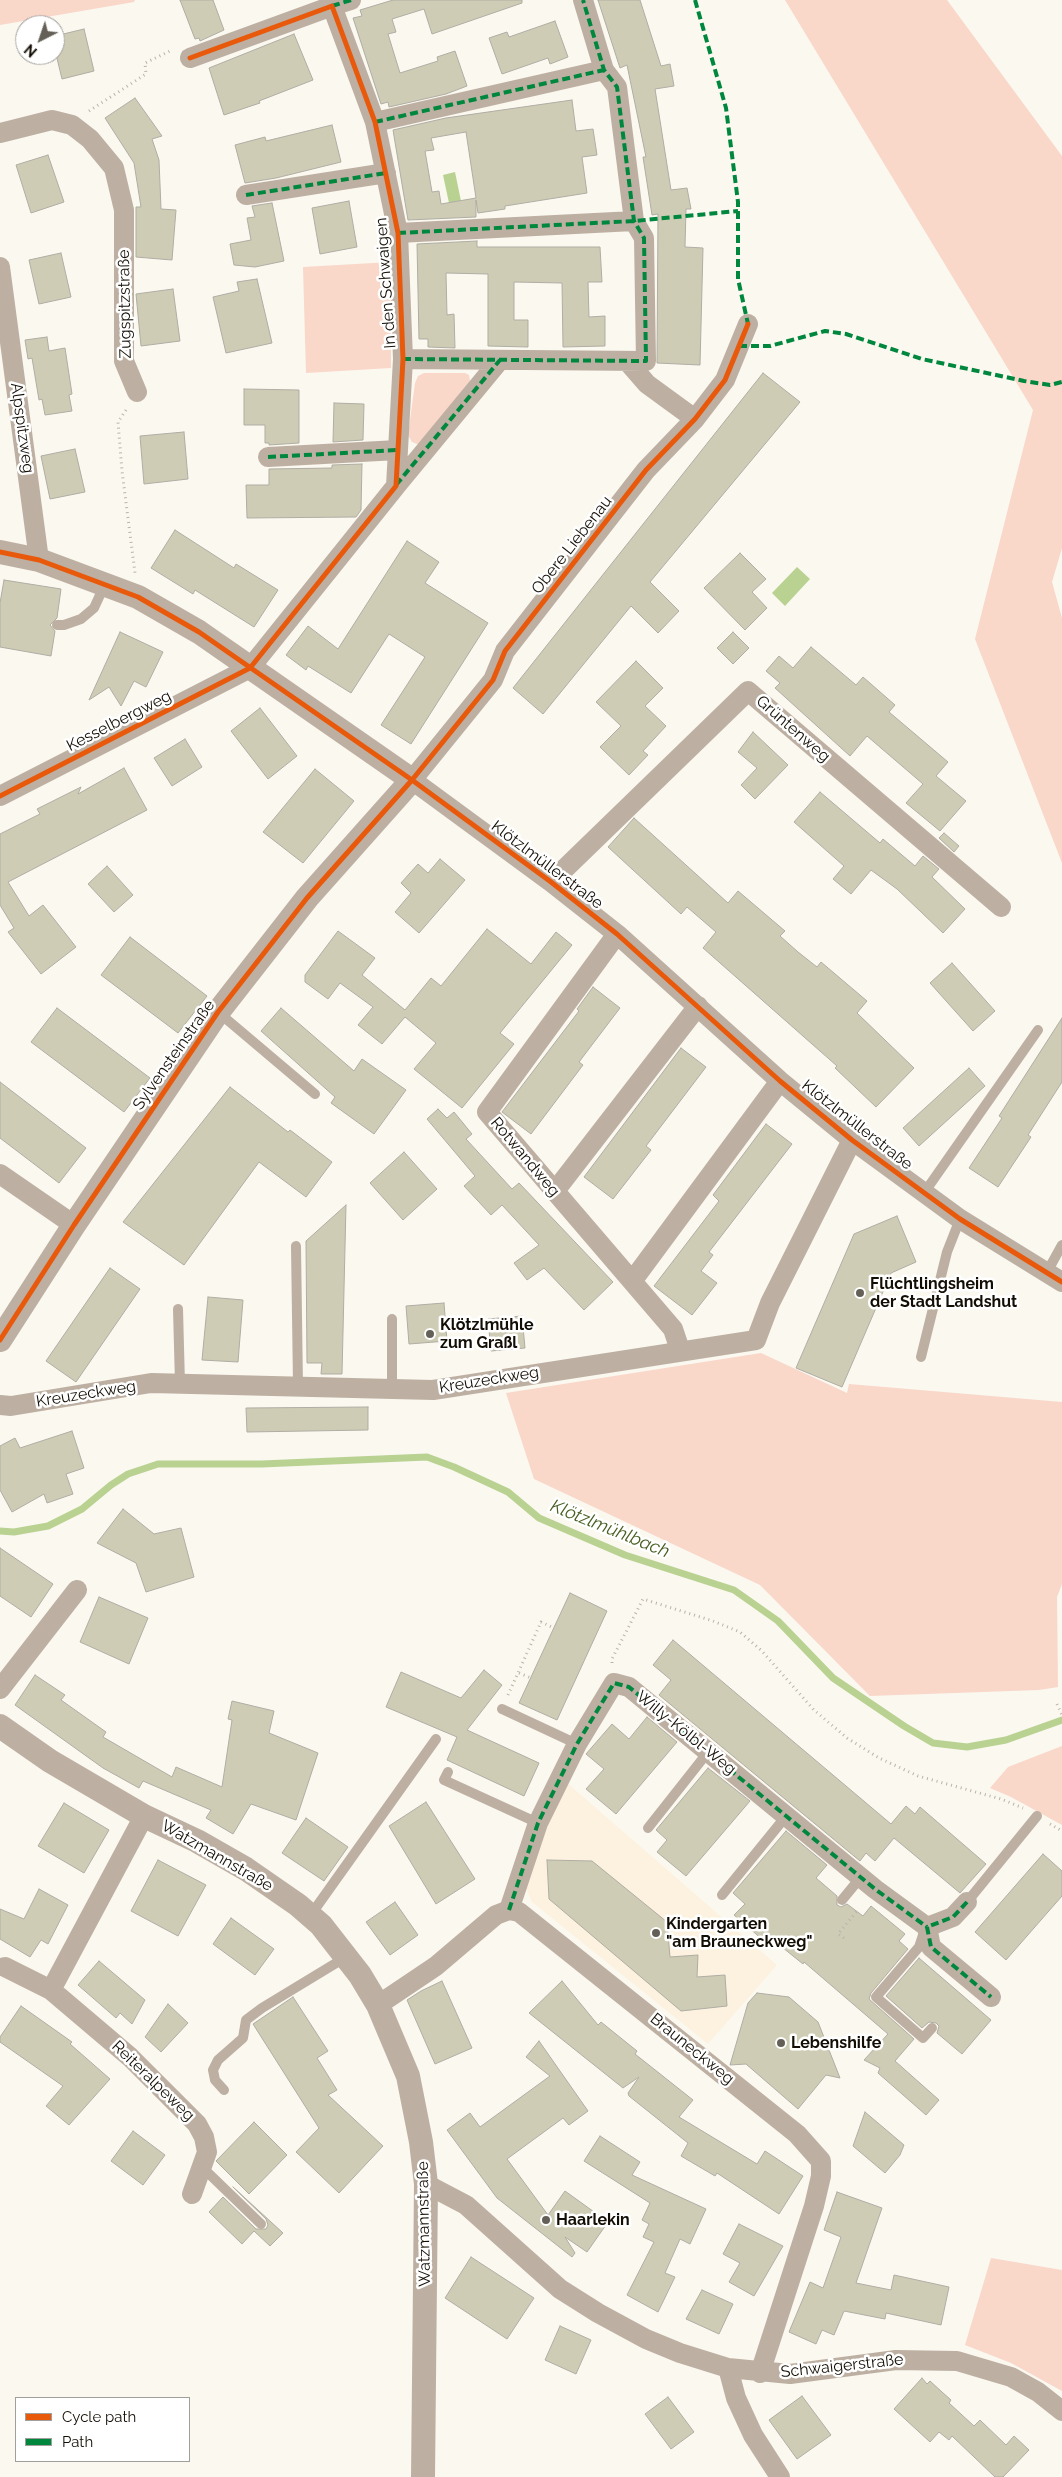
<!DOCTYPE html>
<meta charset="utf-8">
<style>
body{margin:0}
#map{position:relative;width:1062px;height:2477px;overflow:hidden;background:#fbf8f0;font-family:Raleway,sans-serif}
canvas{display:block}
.legend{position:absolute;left:15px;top:2397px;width:175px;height:65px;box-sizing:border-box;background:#fff;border:1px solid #a19f9b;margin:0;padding:6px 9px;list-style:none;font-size:15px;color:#130e05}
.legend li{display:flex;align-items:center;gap:10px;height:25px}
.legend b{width:25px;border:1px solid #a19f9b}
.north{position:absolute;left:15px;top:15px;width:50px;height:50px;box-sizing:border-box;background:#fff;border:1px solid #a19f9b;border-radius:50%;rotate:221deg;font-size:14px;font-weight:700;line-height:20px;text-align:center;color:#130e05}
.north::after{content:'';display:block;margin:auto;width:18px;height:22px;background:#646057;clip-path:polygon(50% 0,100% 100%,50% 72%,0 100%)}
</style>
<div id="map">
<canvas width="1062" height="2477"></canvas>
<ul class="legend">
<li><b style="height:6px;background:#e8590c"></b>Cycle path</li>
<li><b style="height:6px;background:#00873e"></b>Path</li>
</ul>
<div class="north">N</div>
</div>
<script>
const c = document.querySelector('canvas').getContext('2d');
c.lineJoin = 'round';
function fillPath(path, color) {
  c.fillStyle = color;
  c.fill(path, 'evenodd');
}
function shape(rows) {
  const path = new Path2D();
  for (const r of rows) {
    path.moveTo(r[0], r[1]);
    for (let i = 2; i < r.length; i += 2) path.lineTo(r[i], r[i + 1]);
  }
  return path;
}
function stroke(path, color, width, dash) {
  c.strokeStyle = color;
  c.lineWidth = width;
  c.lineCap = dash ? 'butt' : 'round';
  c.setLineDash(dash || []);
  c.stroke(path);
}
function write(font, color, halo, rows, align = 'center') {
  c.font = font + ' Raleway,sans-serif';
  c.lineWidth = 5;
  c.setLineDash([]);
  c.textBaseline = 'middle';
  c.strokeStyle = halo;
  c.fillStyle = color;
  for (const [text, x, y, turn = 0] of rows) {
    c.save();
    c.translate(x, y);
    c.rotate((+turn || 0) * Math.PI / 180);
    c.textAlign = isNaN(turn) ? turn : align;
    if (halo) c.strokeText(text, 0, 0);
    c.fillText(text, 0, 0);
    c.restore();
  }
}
fillPath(shape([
 [566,1782,777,1965,708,2044,532,1902,524,1883]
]), '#fdf2df');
fillPath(shape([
 [0,0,135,0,134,2,0,25],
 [785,0,947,0,1062,156,1062,548,1052,582,1062,618,1062,863,975,639,1033,410],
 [391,262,391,368,306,373,303,267],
 [424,373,465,373,469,375,470,381,420,444,417,444,412,442,408,435,415,383,418,376],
 [761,1353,847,1393,849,1384,1062,1402,1062,1584,1057,1597,1058,1687,1039,1690,870,1696,760,1585,534,1479,506,1393],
 [1062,1746,1062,1825,1011,1797,990,1788,1008,1767],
 [991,2258,1062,2270,1062,2391,1011,2363,965,2345]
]), '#f9d7c9');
fillPath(shape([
 [455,172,461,201,449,203,443,175],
 [797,567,810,579,785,606,772,593]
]), '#b9d292');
stroke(shape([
 [0,1531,14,1532,48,1526,82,1509,111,1485,128,1474,158,1464,262,1464,427,1457,454,1467,508,1492,539,1518,625,1555,734,1590,778,1621,833,1678,904,1726,933,1743,967,1747,1006,1740,1062,1720]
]), '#b9d292', 7);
const building = shape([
 [180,0,213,0,224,30,200,41,199,38,195,39,180,0],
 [393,0,522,0,522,3,432,34,424,9,392,19,396,32,388,34,400,73,438,61,437,57,455,51,467,86,446,94,389,107,388,102,381,104,353,18,362,16,360,10,393,0],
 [598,0,640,0,661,66,670,64,674,86,655,89,671,190,687,188,691,209,686,209,685,247,703,248,700,365,657,363,658,214,652,215,643,157,646,157,627,65,620,68,598,0],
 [555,21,568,57,550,64,548,58,502,74,489,38,507,32,509,37,555,21],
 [84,29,94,71,62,79,55,50,55,36,84,29],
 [294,34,313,80,259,101,260,103,224,115,209,68,294,34],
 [135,98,162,136,152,139,159,160,161,209,176,210,172,260,136,257,136,207,141,207,134,163,105,118,135,98],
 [572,100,576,131,593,129,597,155,582,157,587,193,505,206,505,209,478,213,476,200,476,217,408,220,393,130,446,118,572,100],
 [466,132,476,198,441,204,439,191,432,192,425,151,434,150,431,138,466,132],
 [332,125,341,162,276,178,245,183,235,145,265,137,266,141,332,125],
 [48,155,64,202,31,213,16,165,48,155],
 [349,201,357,247,320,254,312,208,349,201],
 [272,203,284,261,255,267,234,265,230,244,251,240,247,218,255,217,252,206,272,203],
 [477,241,477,247,600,247,602,282,588,282,589,317,605,316,605,346,563,347,562,283,514,282,514,320,528,320,528,347,488,346,488,274,446,273,447,315,454,314,455,348,428,347,428,339,419,339,417,244,477,241],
 [61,253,71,297,39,304,29,260,61,253],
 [257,279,272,343,226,353,213,297,239,291,237,282,257,279],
 [173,289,180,341,141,346,136,294,173,289],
 [47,337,49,351,65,348,72,394,69,395,72,411,45,415,42,399,39,400,32,358,28,359,25,340,47,337],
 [763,373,800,402,650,582,679,611,658,633,631,606,543,714,513,688,763,373],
 [244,389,299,390,299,443,269,445,269,443,265,443,265,425,244,425,244,389],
 [334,403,364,404,363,440,333,442,334,403],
 [184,432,188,479,144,484,140,436,184,432],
 [75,449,85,492,50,499,41,456,75,449],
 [362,464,361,510,356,517,247,518,246,485,269,485,269,469,332,468,332,465,362,464],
 [175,530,234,568,236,564,278,590,254,627,195,590,193,594,151,568,175,530],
 [407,541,439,562,425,583,488,623,411,744,381,725,425,657,389,634,351,693,308,666,306,670,286,655,308,626,338,649,407,541],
 [740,553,766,579,752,592,767,608,745,630,704,588,740,553],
 [4,580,61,589,57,618,50,625,55,631,51,656,0,647,0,603,4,580],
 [120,632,163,652,146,687,134,681,121,706,109,687,89,700,120,632],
 [733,632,749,648,733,664,717,648,733,632],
 [811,647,856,685,863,677,895,705,889,712,948,762,936,776,966,801,940,831,906,803,923,784,867,736,850,756,775,688,780,683,766,671,779,656,793,668,811,647],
 [636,661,663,688,645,706,666,726,643,751,648,755,629,775,600,747,621,726,596,702,636,661],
 [260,708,297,756,268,779,231,731,260,708],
 [753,732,788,765,755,799,741,785,757,768,738,752,753,732],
 [185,739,202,767,172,786,154,758,185,739],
 [124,768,147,810,8,882,29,916,43,905,76,947,41,974,8,932,14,928,0,905,0,834,40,814,37,809,81,787,78,794,124,768],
 [315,769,354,801,303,863,263,832,315,769],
 [820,792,880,843,883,839,915,866,923,856,939,869,932,877,965,909,943,933,897,889,871,870,851,894,833,879,844,866,794,822,820,792],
 [634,818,728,903,738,891,785,931,780,936,798,952,817,967,821,962,867,1001,857,1013,914,1068,876,1107,835,1068,837,1066,703,948,716,932,687,907,681,914,608,847,634,818],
 [944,833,959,846,954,852,939,838,944,833],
 [440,859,465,880,419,933,395,912,411,893,401,883,418,864,428,873,440,859],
 [107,866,133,895,114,912,88,884,107,866],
 [487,929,531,964,556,932,572,945,500,1033,514,1044,462,1108,414,1069,436,1043,405,1017,382,1044,358,1025,373,1007,340,983,328,999,305,982,305,975,338,931,375,958,362,975,405,1010,431,978,441,986,487,929],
 [130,937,207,996,178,1033,101,975,130,937],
 [952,963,995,1011,973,1031,930,983,952,963],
 [593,987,620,1008,579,1062,583,1065,531,1134,502,1112,579,1011,577,1009,593,987],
 [57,1008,150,1078,124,1112,31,1042,57,1008],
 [281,1008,354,1071,362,1059,406,1090,374,1134,331,1103,335,1097,261,1031,281,1008],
 [1062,1018,1062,1082,1028,1135,1031,1137,998,1187,969,1168,1002,1118,999,1116,1062,1018],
 [681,1048,706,1067,646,1146,651,1150,613,1199,584,1177,681,1048],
 [969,1068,985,1086,919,1146,903,1128,969,1068],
 [0,1082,86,1148,59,1183,0,1138,0,1082],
 [230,1087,288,1132,290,1130,332,1162,306,1197,259,1162,184,1265,123,1222,230,1087],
 [438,1109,447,1118,454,1112,472,1134,466,1139,512,1189,519,1183,613,1282,584,1310,544,1268,527,1280,514,1263,539,1245,502,1205,491,1215,464,1186,475,1176,427,1119,438,1109],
 [766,1124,792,1144,709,1252,713,1255,701,1271,717,1283,692,1315,654,1286,719,1201,713,1195,766,1124],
 [404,1152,437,1189,403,1220,370,1183,404,1152],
 [346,1205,342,1374,321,1374,322,1363,307,1363,306,1241,346,1205],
 [897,1216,916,1262,891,1273,842,1387,796,1368,854,1234,897,1216],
 [110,1268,140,1289,76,1382,46,1361,110,1268],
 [208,1297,243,1300,238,1362,202,1360,208,1297],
 [444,1303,447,1341,409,1344,406,1306,444,1303],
 [522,1316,525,1348,491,1351,488,1319,522,1316],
 [368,1407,368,1430,247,1432,246,1408,368,1407],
 [72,1431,84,1468,66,1474,73,1494,47,1503,44,1494,12,1512,0,1490,0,1446,15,1438,20,1448,72,1431],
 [123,1509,154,1534,181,1528,194,1577,146,1592,136,1563,97,1543,123,1509],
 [0,1548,53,1584,31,1617,0,1596,0,1548],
 [570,1593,607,1611,557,1720,519,1703,570,1593],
 [99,1597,148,1618,129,1664,80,1642,99,1597],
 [673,1640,891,1824,906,1806,915,1814,920,1807,986,1864,960,1893,894,1838,875,1861,866,1853,860,1861,659,1695,671,1680,653,1665,673,1640],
 [484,1670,502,1685,467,1730,539,1763,524,1796,447,1760,457,1737,386,1707,401,1672,461,1698,484,1670],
 [35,1675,65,1695,61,1700,106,1732,103,1737,172,1777,176,1767,222,1787,232,1720,228,1719,232,1701,274,1711,269,1733,318,1753,296,1820,251,1804,233,1834,206,1818,211,1810,143,1781,139,1788,103,1768,15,1705,35,1675],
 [647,1717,677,1742,616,1814,586,1789,604,1769,586,1754,612,1724,629,1739,647,1717],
 [708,1768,750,1801,686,1876,657,1852,667,1840,656,1830,708,1768],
 [426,1802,475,1879,436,1904,389,1826,426,1802],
 [64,1803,109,1830,84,1873,38,1846,64,1803],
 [306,1818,348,1847,324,1881,282,1853,306,1818],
 [786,1831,827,1865,816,1878,837,1896,837,1905,841,1907,847,1904,863,1916,871,1906,905,1934,899,1941,908,1949,871,1993,869,1999,914,2039,895,2061,939,2100,926,2115,878,2073,880,2068,864,2060,888,2034,804,1962,803,1964,767,1935,763,1940,734,1915,745,1904,733,1893,786,1831],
 [1043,1854,1062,1871,1062,1896,1006,1960,975,1932,1043,1854],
 [158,1860,206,1885,178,1936,131,1911,158,1860],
 [547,1860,592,1861,667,1922,670,1957,698,1955,697,1977,725,1975,727,2006,681,2011,549,1899,547,1860],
 [39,1889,68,1905,48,1944,41,1940,30,1957,0,1939,0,1909,24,1919,39,1889],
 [395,1902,418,1935,390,1955,366,1922,395,1902],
 [231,1918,274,1949,255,1975,213,1944,231,1918],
 [919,1958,991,2020,962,2054,937,2033,939,2026,936,2023,929,2022,922,2028,886,1996,919,1958],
 [99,1961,145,2000,132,2024,120,2013,116,2018,78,1985,99,1961],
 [442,1981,472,2048,435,2064,407,2000,421,1991,442,1981],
 [562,1981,598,2025,601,2022,637,2051,635,2054,693,2100,679,2117,757,2164,765,2151,803,2176,779,2214,717,2173,715,2176,681,2156,688,2143,629,2096,628,2093,639,2077,623,2088,529,2013,562,1981],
 [757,1993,789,1997,818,2022,840,2078,826,2075,798,2109,746,2064,730,2065,748,2003,757,1993],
 [293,1997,328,2051,317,2058,337,2090,328,2095,383,2146,339,2193,296,2152,319,2128,253,2024,293,1997],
 [168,2004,188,2023,161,2052,145,2037,168,2004],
 [21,2006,72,2042,70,2044,110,2079,69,2125,46,2106,63,2086,0,2042,0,2037,21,2006],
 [539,2041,588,2111,569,2125,563,2118,507,2159,548,2215,565,2191,608,2222,587,2252,565,2237,575,2253,572,2257,497,2198,447,2130,470,2113,480,2127,550,2076,526,2057,539,2041],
 [865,2112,904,2145,900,2155,885,2173,853,2146,865,2112],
 [254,2122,287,2155,249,2194,216,2161,254,2122],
 [133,2131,165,2155,143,2185,111,2161,133,2131],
 [600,2136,640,2162,632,2175,706,2209,690,2244,680,2239,665,2273,675,2277,658,2312,627,2295,654,2242,643,2237,649,2224,642,2220,650,2203,584,2161,600,2136],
 [233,2187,283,2233,270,2246,254,2231,242,2244,209,2212,223,2197,256,2229,266,2229,268,2225,266,2219,233,2187],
 [837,2192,882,2208,856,2283,891,2290,894,2275,949,2287,941,2325,886,2313,885,2319,844,2311,834,2335,822,2330,816,2344,789,2332,810,2282,823,2288,841,2237,824,2230,837,2192],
 [739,2224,783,2246,754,2296,729,2282,740,2263,723,2254,739,2224],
 [471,2257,534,2298,507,2339,445,2298,471,2257],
 [702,2290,733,2304,719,2334,686,2319,702,2290],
 [560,2326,591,2340,576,2374,545,2360,560,2326],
 [922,2378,927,2384,930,2381,942,2392,951,2400,949,2403,974,2426,980,2420,1006,2445,1014,2436,1029,2450,1003,2477,995,2477,952,2436,949,2440,939,2432,930,2442,894,2409,922,2378],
 [802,2396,831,2435,797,2459,769,2420,802,2396],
 [668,2397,694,2432,671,2449,645,2414,668,2397]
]);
fillPath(building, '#cfccb5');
stroke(building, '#afada4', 1);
stroke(shape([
 [89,111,146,74,145,63,170,51],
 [126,410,118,422,122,471,135,573],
 [612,1663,612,1659,643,1599,713,1621,740,1632,762,1651,814,1710,847,1738,879,1758,918,1776,1001,1799,1023,1808],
 [519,1673,531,1678],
 [508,1695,541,1622,554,1628],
 [1057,1704,1062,1715],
 [1050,1824,1062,1831],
 [844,1938,838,1934,857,1911]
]), '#bbb3aa', 3, [1, 4]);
stroke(shape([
 [57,625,64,625,81,619,94,608,105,584],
 [218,1012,315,1094],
 [924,1193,1038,1030],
 [296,1246,298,1386],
 [1046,1274,1062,1245],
 [178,1309,180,1384],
 [921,1357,947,1252,960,1219],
 [392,1389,392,1319],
 [502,1709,577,1744],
 [448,1772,444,1780,538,1823],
 [648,1828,708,1752],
 [722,1895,787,1815],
 [842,1900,861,1877],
 [967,1902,1037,1816],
 [310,1916,436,1739],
 [924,1932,919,1947,876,1997,923,2038,932,2028],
 [224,2090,215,2080,213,2070,218,2060,243,2038,246,2020,262,2008,346,1957],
 [202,2167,261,2224]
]), '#bdb0a3', 10);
stroke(shape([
 [332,6,351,0],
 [375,122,604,70],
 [0,133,52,120,72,125,90,139,114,168,124,210,124,361,137,392],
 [246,195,386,173],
 [398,233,634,221],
 [0,267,39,560],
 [748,324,725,380,695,419,646,470,505,651,493,680,412,780,551,882,617,934,780,1081,852,1140,960,1219,1062,1282],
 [403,359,646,361,644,238,634,221,617,87,604,70,583,0],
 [627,361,647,384,695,419],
 [268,457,398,450],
 [396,486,500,360],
 [0,796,250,668,396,486,403,359,398,233,375,122,332,6,190,58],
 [551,882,748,691,1001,907],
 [617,934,487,1112,673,1329,680,1350],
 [0,1174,74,1225],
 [555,1191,698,1006],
 [633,1280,780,1081],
 [0,1405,11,1406,151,1383,433,1390,756,1340,770,1303,852,1140],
 [0,1689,77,1590],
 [967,1902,953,1917,927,1927,931,1947,991,1997],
 [509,1910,538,1823,577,1744,614,1683,629,1687,875,1889,927,1927],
 [5,1967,51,1990,130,2057,197,2124,204,2137,207,2152,192,2194],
 [51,1990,144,1816],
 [378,2005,436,1966,496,1915,509,1910,519,1912,797,2134,821,2161,821,2176,814,2206,760,2373],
 [426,2184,466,2205,560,2289,598,2313,646,2339,680,2353,728,2368,790,2374,896,2360,957,2361,1011,2377,1038,2392,1062,2411],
 [728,2368,736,2398,753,2435,780,2477]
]), '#bdb0a3', 20);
stroke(shape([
 [0,552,39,560,138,597,199,632,412,780,307,898,218,1012,74,1225,0,1340],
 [0,1726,50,1761,144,1816,197,1841,246,1869,298,1905,321,1925,360,1975,378,2005,408,2076,421,2142,426,2184,423,2477]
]), '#bdb0a3', 24);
stroke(shape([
 [695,0,726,108,738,202,738,279,748,324],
 [332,6,351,0],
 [375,122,604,70],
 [246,195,386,173],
 [398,233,634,221,738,211],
 [739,346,770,346,825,331,846,334,922,359,1024,381,1050,385,1062,382],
 [403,359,646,361,644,238,634,221,617,87,604,70,583,0],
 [268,457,398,450],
 [396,485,500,360],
 [967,1902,953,1917,927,1927,931,1947,991,1997],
 [509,1910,538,1823,577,1744,614,1683,629,1687,875,1889,927,1927]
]), '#00873e', 4, [8, 4]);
stroke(shape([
 [0,552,39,560,138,597,199,632,412,780,551,882,617,934,780,1081,852,1140,960,1219,1062,1282],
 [0,796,250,668,396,486,403,359,398,233,375,122,332,6,190,58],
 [0,1340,74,1225,218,1012,307,898,412,780,493,680,505,651,646,470,695,419,725,380,748,324]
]), '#e8590c', 5);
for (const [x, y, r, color] of [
 [860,1293,5,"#646057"],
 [430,1334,5,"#646057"],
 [656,1933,5,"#646057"],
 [781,2043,5,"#646057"],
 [546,2220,5,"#646057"]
]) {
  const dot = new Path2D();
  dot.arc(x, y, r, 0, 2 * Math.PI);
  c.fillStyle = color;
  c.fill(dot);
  stroke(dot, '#fff', 2);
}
write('16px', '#130e05', '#fff', [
 ["In den Schwaigen",386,283,-94],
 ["Zugspitzstraße",125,304,-91],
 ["Alpspitzweg",22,428,82],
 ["Obere Liebenau",572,545,-52],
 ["Kesselbergweg",119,721,-27],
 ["Grüntenweg",793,729,41],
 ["Klötzlmüllerstraße",547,865,37],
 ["Sylvensteinstraße",174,1055,-55],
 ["Klötzlmüllerstraße",857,1125,38],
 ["Rotwandweg",525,1157,50],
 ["Kreuzeckweg",489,1380,-9],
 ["Kreuzeckweg",86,1394,-9],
 ["Willy-Kölbl-Weg",686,1733,39],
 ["Watzmannstraße",217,1856,30],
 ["Brauneckweg",692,2049,39],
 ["Reiteralpeweg",153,2081,44],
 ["Watzmannstraße",424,2224,-91],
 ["Schwaigerstraße",842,2366,-6]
]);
write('bold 16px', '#130e05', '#fff', [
 ["Flüchtlingsheim",870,1284],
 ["der Stadt Landshut",870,1302],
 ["Klötzlmühle",440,1325],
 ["zum Graßl",440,1343],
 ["Kindergarten",666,1924],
 ["\"am Brauneckweg\"",666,1942],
 ["Lebenshilfe",791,2043],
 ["Haarlekin",556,2220]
], 'left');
write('italic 18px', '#475f21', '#fff', [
 ["Klötzlmühlbach",610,1529,22]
]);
</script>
